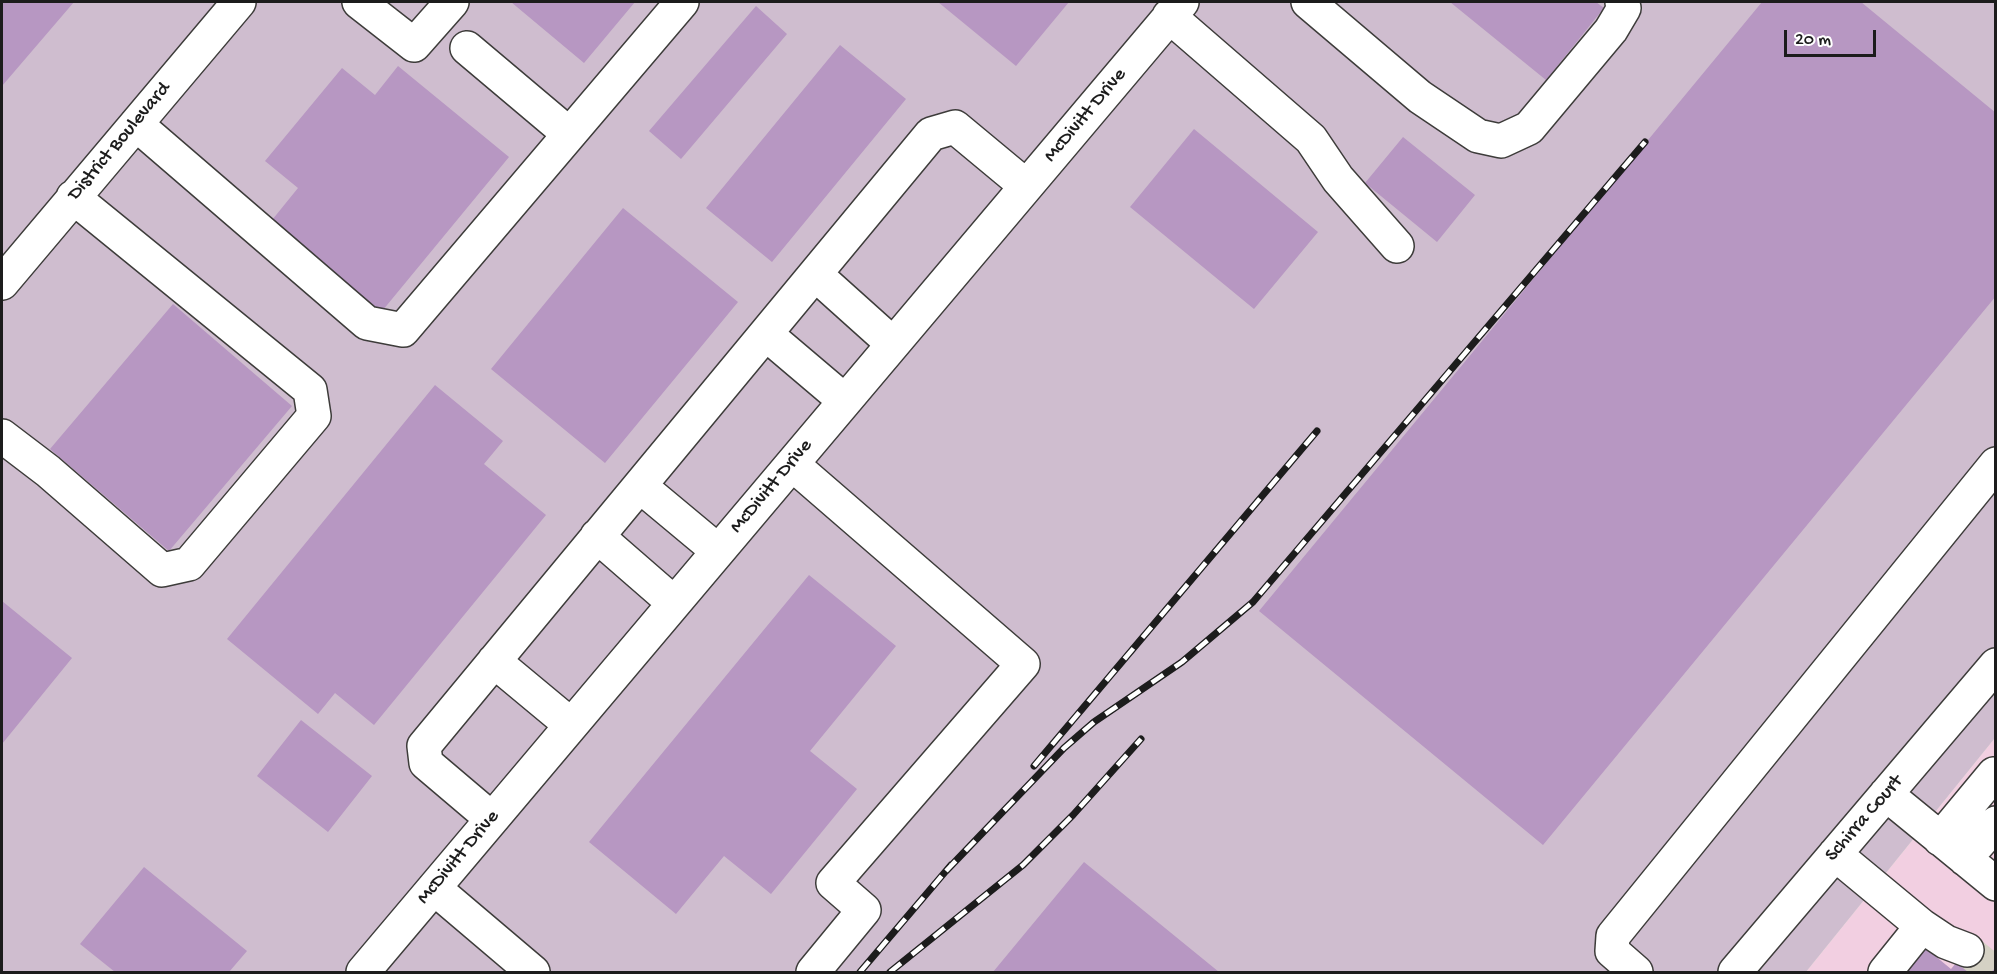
<!DOCTYPE html>
<style>
body{margin:0}
#map{position:relative;width:1997px;height:974px;overflow:hidden;background:#f6f1e2;font-family:"Gochi Hand",sans-serif}
canvas{display:block}
.frame{position:absolute;inset:0;border:3px solid #1c1c1c;pointer-events:none}
.scale{position:absolute;left:1784px;top:30px;width:92px;height:27px;box-sizing:border-box;border:3px solid #1c1c1c;border-top:0;padding-left:8px;font-size:18px;line-height:21px;white-space:nowrap;color:#1c1c1c;-webkit-text-stroke:4px #fff;paint-order:stroke}
</style>
<div id="map">
<canvas width="1997" height="974"></canvas>
<div class="frame"></div>
<div class="scale">20 m</div>
</div>
<script>
const c = document.querySelector('canvas').getContext('2d');
c.lineJoin = 'round';
function fillPath(path, color) {
  c.fillStyle = color;
  c.fill(path, 'evenodd');
}
function shape(rows) {
  const path = new Path2D();
  for (const r of rows) {
    path.moveTo(r[0], r[1]);
    for (let i = 2; i < r.length; i += 2) path.lineTo(r[i], r[i + 1]);
  }
  return path;
}
function stroke(path, color, width, dash) {
  c.strokeStyle = color;
  c.lineWidth = width;
  c.lineCap = dash ? 'butt' : 'round';
  c.setLineDash(dash || []);
  c.stroke(path);
}
function write(font, color, halo, rows, align = 'center') {
  c.font = font + ' "Gochi Hand",sans-serif';
  c.lineWidth = 6;
  c.setLineDash([]);
  c.textBaseline = 'middle';
  c.strokeStyle = halo;
  c.fillStyle = color;
  for (const [text, x, y, turn = 0] of rows) {
    c.save();
    c.translate(x, y);
    c.rotate((+turn || 0) * Math.PI / 180);
    c.textAlign = isNaN(turn) ? turn : align;
    if (halo) c.strokeText(text, 0, 0);
    c.fillText(text, 0, 0);
    c.restore();
  }
}
fillPath(shape([
 [1995,738,1995,972,1806,972]
]), '#f2cfe1');
fillPath(shape([
 [2,2,1995,2,1995,738,1806,972,2,972]
]), '#cfbdcf');
fillPath(shape([
 [2,2,74,2,2,86],
 [511,2,635,2,584,63],
 [938,2,1069,2,1016,66],
 [1450,2,1596,2,1604,8,1546,80],
 [1762,2,1861,2,1996,113,1996,296,1543,845,1259,611],
 [756,6,787,34,681,159,649,131],
 [840,45,906,99,772,262,706,208],
 [398,66,509,157,378,316,268,225,298,188,265,161,342,68,375,95],
 [1194,129,1318,232,1254,309,1130,207],
 [1403,137,1475,195,1437,242,1365,183],
 [623,208,738,302,605,463,491,369],
 [173,304,292,406,169,551,50,449],
 [435,385,503,441,484,464,546,515,374,725,335,693,318,714,227,639],
 [809,575,896,646,810,751,857,789,771,894,724,856,676,914,589,842],
 [2,601,72,658,2,744],
 [301,720,372,776,328,832,257,776],
 [1084,862,1219,972,993,972],
 [144,867,247,951,229,972,115,972,80,944],
 [1977,938,1996,953,1996,972,1901,972,1923,946,1951,969]
]), '#b797c2');
stroke(shape([
 [1967,950,1994,972]
]), '#d5d1c4', 33, [33, 16]);
const minor = shape([
 [359,2,414,45,452,2],
 [1308,2,1420,97,1478,136,1501,141,1529,128,1611,30,1624,8,1622,2],
 [1169,16,1311,139,1338,179,1397,246],
 [467,48,569,134],
 [136,124,367,323,403,330,682,2],
 [815,274,893,344],
 [2,283,239,2],
 [766,334,845,401],
 [2,436,48,471,162,570,189,564,314,416,310,390,73,197],
 [792,464,1023,664,833,883,864,910,813,972],
 [640,486,718,551],
 [597,536,674,603],
 [494,661,571,725],
 [1886,794,1996,884],
 [492,819,426,763,424,746,931,134,955,127,1026,186],
 [1940,839,1994,774],
 [1835,854,1922,926,1946,942,1967,950],
 [1965,859,1996,823],
 [434,888,533,972],
 [363,972,1182,2],
 [1636,972,1612,951,1613,936,1996,464],
 [1735,972,1996,665],
 [1885,972,1922,926]
]);
stroke(minor, '#3d3c3a', 36);
stroke(minor, '#fff', 33);
const rail = shape([
 [1034,766,1317,431],
 [946,871,1064,748,1094,722,1182,662,1253,602,1645,142],
 [860,972,951,865],
 [890,972,1023,865,1073,815,1141,739]
]);
stroke(rail, '#1c1c1c', 7);
stroke(rail, '#fff', 4.5, [14]);
write('20px', '#1c1c1c', '#fff', [
 ["McDivitt Drive",1086,116,-50],
 ["District Boulevard",120,142,-50],
 ["McDivitt Drive",772,487,-50],
 ["Schirra Court",1865,819,-49],
 ["McDivitt Drive",459,858,-50]
]);
</script>
